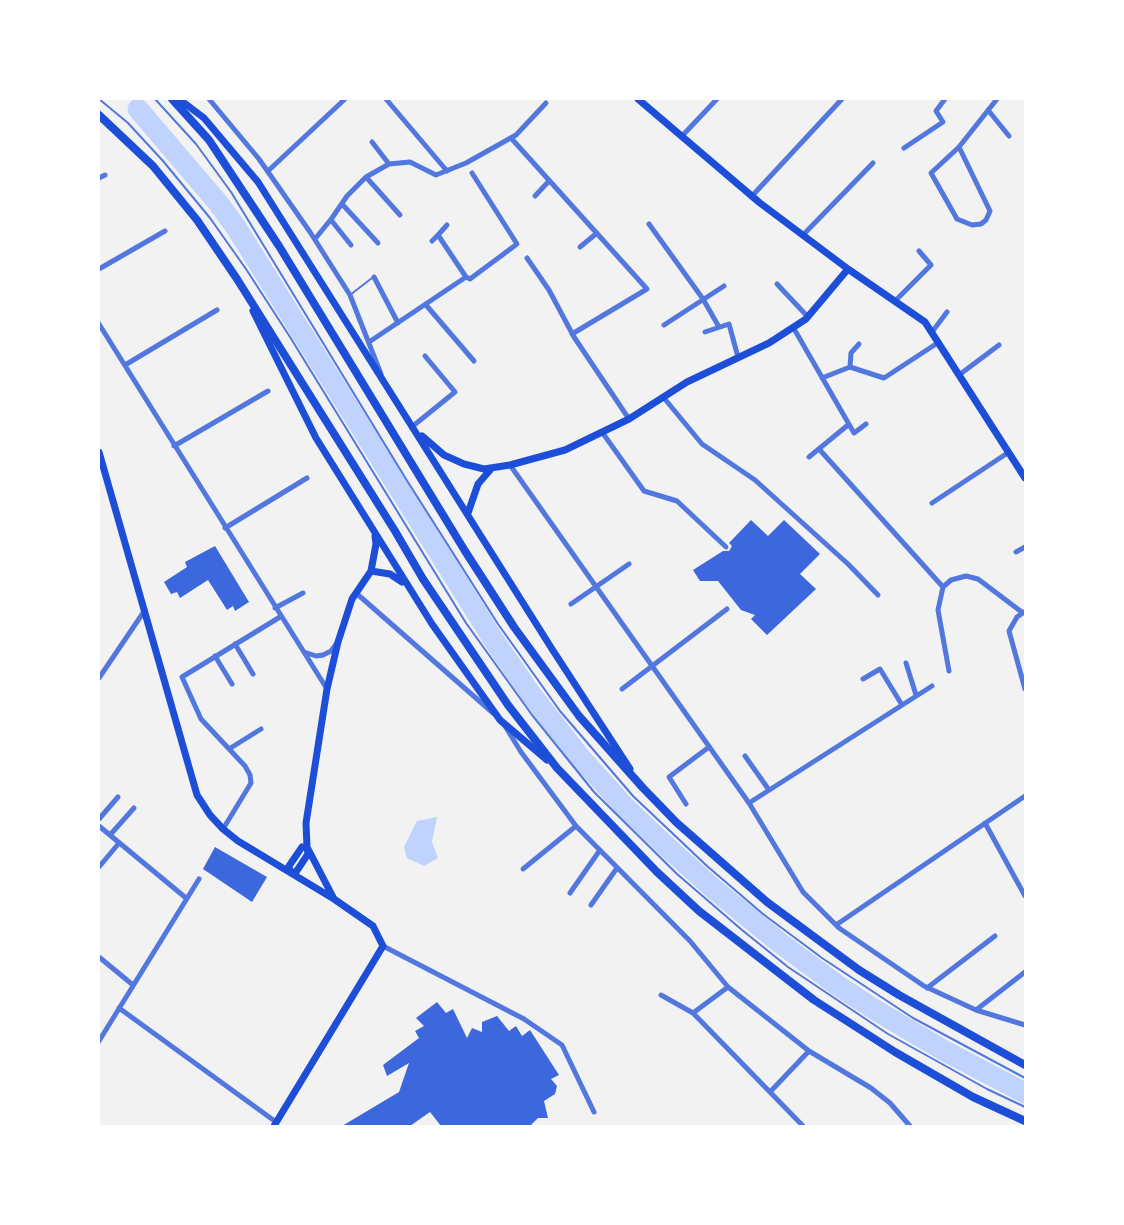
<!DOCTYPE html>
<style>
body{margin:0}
#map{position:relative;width:1124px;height:1225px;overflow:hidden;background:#f2f2f2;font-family:Lato,sans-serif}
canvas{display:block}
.frame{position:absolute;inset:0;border:100px solid #fff;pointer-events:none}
</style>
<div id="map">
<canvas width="1124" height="1225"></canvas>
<div class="frame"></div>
</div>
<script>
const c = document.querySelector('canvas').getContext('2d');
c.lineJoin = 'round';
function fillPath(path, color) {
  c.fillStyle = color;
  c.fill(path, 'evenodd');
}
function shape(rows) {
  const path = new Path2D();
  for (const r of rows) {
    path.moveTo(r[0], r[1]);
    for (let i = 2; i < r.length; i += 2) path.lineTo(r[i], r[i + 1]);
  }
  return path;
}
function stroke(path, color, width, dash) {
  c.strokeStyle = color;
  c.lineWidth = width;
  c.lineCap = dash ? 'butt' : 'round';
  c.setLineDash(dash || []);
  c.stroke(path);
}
fillPath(shape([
 [437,817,432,842,438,858,424,866,407,858,404,847,417,821]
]), '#bfd3fe');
stroke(shape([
 [138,109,219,204,237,229,493,639,530,693,579,756,625,807,665,845,715,890,780,943,837,985,877,1011,943,1050,1025,1093]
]), '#bfd3fe', 21);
fillPath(shape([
 [751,520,768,536,784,520,820,554,800,574,816,589,767,635,751,619,755,615,741,610,718,581,700,581,693,570,723,551,729,551,732,546,729,543],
 [215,546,249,602,235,611,233,606,227,610,208,580,180,598,177,592,171,594,164,582,187,567,185,562],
 [215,847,267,877,252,902,203,869],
 [437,1002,446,1013,453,1009,467,1038,472,1028,482,1032,482,1022,497,1016,509,1031,516,1026,522,1036,530,1030,559,1075,551,1079,557,1086,555,1094,544,1101,548,1118,538,1118,530,1126,441,1126,430,1112,410,1126,342,1126,399,1092,409,1063,387,1076,383,1065,419,1038,415,1031,424,1026,416,1018]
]), '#3d67dc');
stroke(shape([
 [99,99,128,123,163,161,210,218,246,269,290,337,466,623,532,715,594,792,677,874,742,930,788,967,888,1034,987,1089,1025,1107],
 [155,99,196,144,231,192,406,479,498,624,560,711,633,796,707,866,763,914,822,958,913,1018,1025,1078],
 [350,295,372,278]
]), '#5277de', 2);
stroke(shape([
 [209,99,259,159,310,232,350,295,381,374],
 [386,99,447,171],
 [988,110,1009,136],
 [682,136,717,99],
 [511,138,647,289,572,334],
 [372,142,389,164],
 [959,147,990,211,986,220,981,224,972,225,957,219,931,173,959,147,997,99],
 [904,148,943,122,936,111,945,99],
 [268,171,345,99],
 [366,177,400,215],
 [99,178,105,175],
 [535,196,549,181],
 [752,196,842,99],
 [342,204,378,243],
 [331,220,351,245],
 [649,224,703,299,719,327],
 [438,235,447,225],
 [803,235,873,163],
 [315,239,332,218,347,196,366,177,389,164,410,162,436,175,466,163,516,135,546,103],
 [432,241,438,235,466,277],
 [580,247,597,233],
 [527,258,549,290,574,337,629,419],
 [99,269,165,231],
 [374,277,398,323],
 [777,284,808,317],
 [895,301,931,265,919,251],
 [426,305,474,361],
 [99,324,327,689],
 [664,325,724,286],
 [793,327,854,433,866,424],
 [705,332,729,324,738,357],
 [932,332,947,312],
 [369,342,466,277,470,279,517,244,472,173],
 [125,365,217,310],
 [850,367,851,353,859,344],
 [959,375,999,345],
 [822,378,850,367,884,378,939,342],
 [664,398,702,444,755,480,848,564,878,595],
 [413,426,455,392,425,356],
 [602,432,644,491,677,501,726,547],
 [174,446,268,391],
 [819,449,943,587],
 [809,457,848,425],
 [510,465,749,803,803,892,839,928,924,986,976,1010,1025,1025],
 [932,503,1009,452],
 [225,528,307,478],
 [1016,552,1025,547],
 [356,593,493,713],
 [571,604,629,564],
 [275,608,303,593],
 [1024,612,1017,617,1009,631,1025,689],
 [235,644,253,674],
 [304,652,316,656,323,655,331,651,337,643],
 [215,656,232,684],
 [906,663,916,695],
 [949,671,938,610,943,587,951,580,966,576,978,579,1023,613],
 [99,678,145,610],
 [863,679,880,669,902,705],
 [622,689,727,609],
 [505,726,521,752,576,826,690,941,728,987,809,1051,871,1088,890,1103,910,1126],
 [229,749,261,729],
 [745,756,769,790],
 [749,803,932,686],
 [686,804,669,777,709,747],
 [99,819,118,797],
 [985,823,1025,896],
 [99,826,186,898],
 [223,829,251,783,250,775,245,766,201,719,182,677,280,617],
 [110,835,134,808],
 [99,867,119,843],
 [523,869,576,826],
 [570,893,600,850],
 [591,905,617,868],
 [836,925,1025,796],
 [383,946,524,1019,562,1045,594,1112],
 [99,957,133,985],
 [927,988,995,936],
 [661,995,693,1013,803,1126],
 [119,1008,276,1122],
 [976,1010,1025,972],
 [693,1013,728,987],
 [99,1041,199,879],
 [770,1092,809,1051]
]), '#5277de', 5);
stroke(shape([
 [179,99,204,118,258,182,552,649,630,769],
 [638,99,760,203,848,269,925,322,1025,478],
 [253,311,316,438,432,624,500,720,547,760],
 [422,436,444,455,464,464,484,469,510,465,565,450,629,419,687,382,769,343,806,319,848,269],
 [99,452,197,795,210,815,223,829,238,841,334,899,373,926,383,946,274,1126],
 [468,513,478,484,491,469],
 [371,571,390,574,402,582],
 [302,847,307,847,308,854,296,872,290,872,289,866,302,847],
 [333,897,307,847,306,823,327,689,338,642,352,599,371,571,376,544,375,536]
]), '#1d4ed8', 7);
stroke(shape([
 [172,99,209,140,279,246,465,551,514,627,579,716,643,788,677,823,767,902,859,970,899,995,1025,1065],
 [99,115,153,166,197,220,237,279,395,531,423,579,508,705,557,768,657,872,699,911,814,1000,895,1052,973,1097,1025,1121]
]), '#1d4ed8', 8);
</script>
